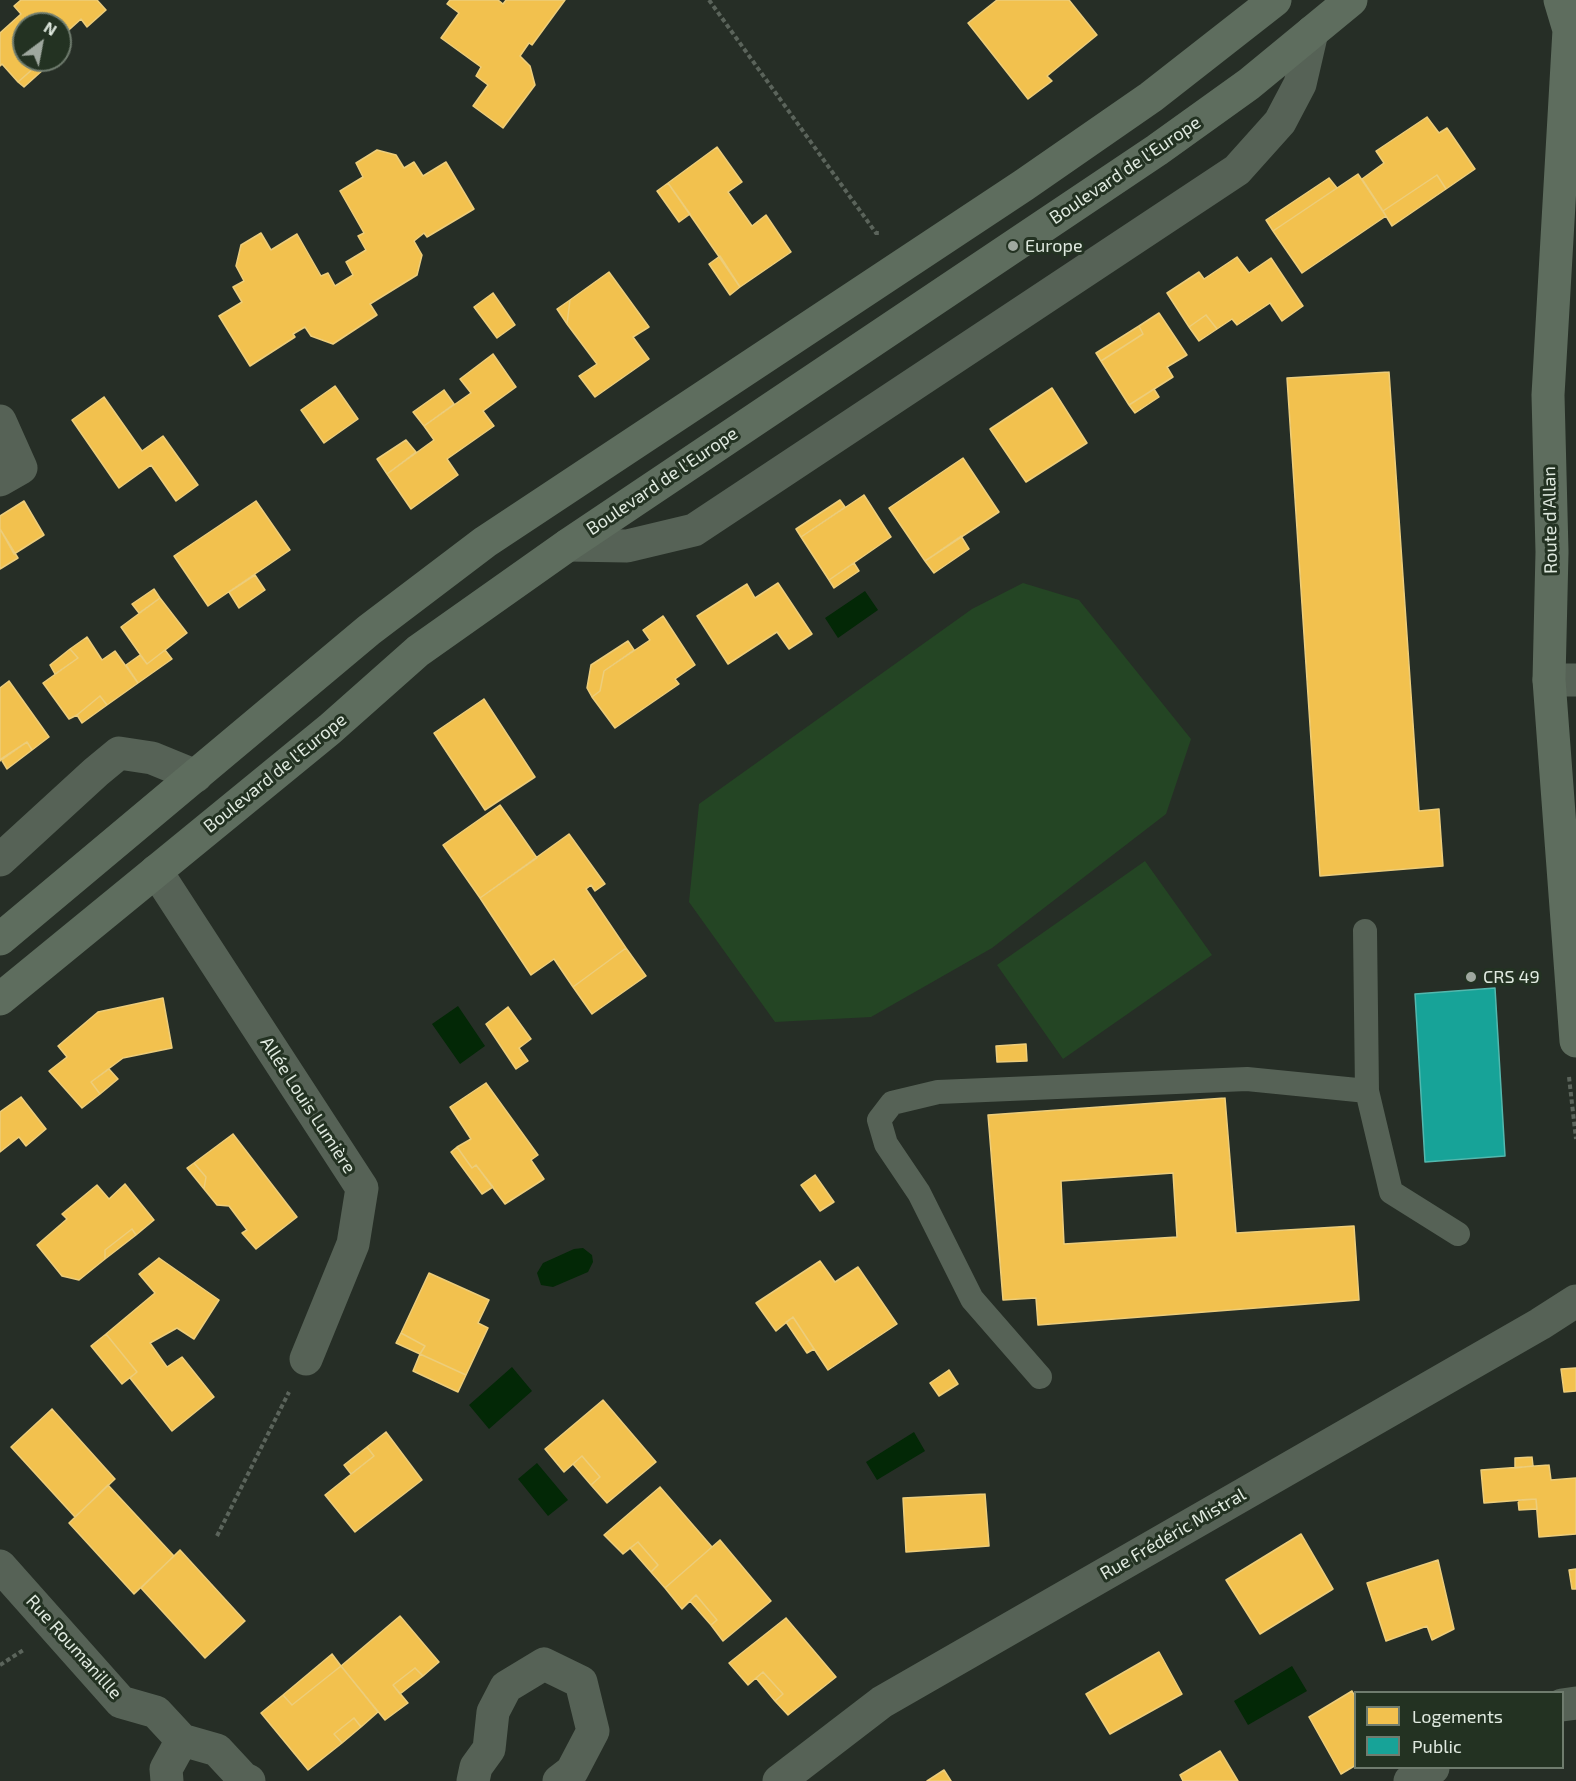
<!DOCTYPE html>
<meta charset="utf-8">
<style>
body{margin:0}
#map{position:relative;width:1576px;height:1781px;overflow:hidden;background:#262e26;font-family:"Exo 2",sans-serif}
canvas{display:block}
.legend{position:absolute;left:1354px;top:1691px;width:210px;height:78px;box-sizing:border-box;background:#233222;border:2px solid #6f7c6e;margin:0;padding:8px 10px;list-style:none;font-size:18px;color:#e0eae0}
.legend li{display:flex;align-items:center;gap:12px;height:30px}
.legend b{width:30px;border:2px solid #6f7c6e}
.north{position:absolute;left:12px;top:12px;width:60px;height:60px;box-sizing:border-box;background:#233222;border:2px solid #6f7c6e;border-radius:50%;rotate:32deg;font-size:16px;font-weight:700;line-height:24px;text-align:center;color:#e0eae0}
.north::after{content:'';display:block;margin:auto;width:21px;height:27px;background:#9fa89f;clip-path:polygon(50% 0,100% 100%,50% 72%,0 100%)}
</style>
<div id="map">
<canvas width="1576" height="1781"></canvas>
<ul class="legend">
<li><b style="height:16px;background:#f2c14e"></b>Logements</li>
<li><b style="height:16px;background:#17a398"></b>Public</li>
</ul>
<div class="north">N</div>
</div>
<script>
const c = document.querySelector('canvas').getContext('2d');
c.lineJoin = 'round';
function fillPath(path, color) {
  c.fillStyle = color;
  c.fill(path, 'evenodd');
}
function shape(rows) {
  const path = new Path2D();
  for (const r of rows) {
    path.moveTo(r[0], r[1]);
    for (let i = 2; i < r.length; i += 2) path.lineTo(r[i], r[i + 1]);
  }
  return path;
}
function stroke(path, color, width, dash) {
  c.strokeStyle = color;
  c.lineWidth = width;
  c.lineCap = dash ? 'butt' : 'round';
  c.setLineDash(dash || []);
  c.stroke(path);
}
function write(font, color, halo, rows, align = 'center') {
  c.font = font + ' "Exo 2",sans-serif';
  c.lineWidth = 6;
  c.setLineDash([]);
  c.textBaseline = 'middle';
  c.strokeStyle = halo;
  c.fillStyle = color;
  for (const [text, x, y, turn = 0] of rows) {
    c.save();
    c.translate(x, y);
    c.rotate((+turn || 0) * Math.PI / 180);
    c.textAlign = isNaN(turn) ? turn : align;
    if (halo) c.strokeText(text, 0, 0);
    c.fillText(text, 0, 0);
    c.restore();
  }
}
fillPath(shape([
 [1023,583,1079,600,1191,739,1166,814,992,948,871,1017,775,1022,689,902,699,804,972,609],
 [1145,861,1212,955,1063,1059,997,965]
]), '#244524');
fillPath(shape([
 [865,591,878,610,838,638,825,618],
 [458,1006,485,1046,460,1064,432,1024],
 [583,1248,592,1255,593,1262,588,1272,553,1287,541,1285,537,1273,543,1263,574,1249],
 [512,1367,532,1391,489,1429,469,1405],
 [914,1432,925,1451,877,1480,866,1462],
 [537,1463,568,1500,548,1516,518,1479],
 [1292,1666,1307,1691,1248,1725,1234,1701]
]), '#032806');
const homes = shape([
 [21,0,97,0,106,10,87,27,81,19,60,38,60,24,24,24,24,60,43,60,18,82,2,64,0,66,0,33,21,14,14,6,21,0],
 [450,0,498,0,503,4,506,0,565,0,532,45,529,43,520,56,530,66,535,85,503,128,473,106,488,85,476,76,481,67,441,38,459,13,447,4,450,0],
 [997,0,1069,0,1097,35,1047,76,1052,81,1028,99,968,23,997,0],
 [43,60,54,60,24,87,18,82,43,60],
 [1427,117,1439,133,1447,128,1475,169,1446,189,1437,175,1383,211,1362,179,1384,163,1376,151,1427,117],
 [717,147,742,182,728,192,752,226,766,215,791,252,740,287,668,183,717,147],
 [377,150,396,155,404,168,414,162,423,176,446,162,474,209,427,237,424,233,414,241,422,255,417,275,370,304,377,315,333,344,311,336,305,327,293,334,295,337,250,366,219,316,242,302,233,287,244,281,236,266,241,245,261,233,271,250,297,234,321,276,328,273,335,286,353,275,346,262,366,250,358,236,364,233,340,191,363,177,356,163,377,150],
 [1358,174,1386,216,1302,273,1273,231,1358,174],
 [1437,175,1446,189,1392,226,1383,211,1437,175],
 [1329,178,1337,188,1273,231,1266,220,1329,178],
 [668,183,690,214,679,222,657,191,668,183],
 [720,256,740,287,730,295,709,264,720,256],
 [1237,257,1249,273,1271,258,1303,306,1282,321,1270,303,1237,325,1232,319,1217,329,1206,315,1189,327,1167,293,1199,272,1204,279,1237,257],
 [609,272,649,327,633,337,649,359,595,397,579,376,597,364,567,324,570,300,609,272],
 [493,293,515,325,497,338,474,307,493,293],
 [570,300,567,324,557,309,570,300],
 [1159,313,1187,355,1167,367,1173,377,1129,405,1101,361,1143,334,1139,326,1159,313],
 [1206,315,1217,329,1199,341,1189,327,1206,315],
 [1139,326,1143,334,1101,361,1096,353,1139,326],
 [493,354,516,387,483,411,494,426,447,459,458,475,411,509,387,474,434,440,424,426,471,393,460,379,493,354],
 [1389,372,1419,811,1439,809,1443,866,1320,876,1287,378,1389,372],
 [335,386,358,419,324,443,301,410,335,386],
 [1052,388,1087,443,1026,482,990,429,1052,388],
 [1154,389,1159,397,1135,413,1129,405,1154,389],
 [444,390,454,404,424,426,413,412,444,390],
 [104,397,142,451,163,436,198,485,176,501,151,465,119,488,72,420,104,397],
 [406,440,416,452,387,474,377,459,406,440],
 [963,458,999,512,925,561,889,508,963,458],
 [864,495,891,537,829,580,801,537,864,495],
 [840,500,845,507,801,537,796,529,840,500],
 [24,501,44,535,14,554,0,529,0,516,24,501],
 [256,501,290,550,208,606,174,556,256,501],
 [0,529,18,558,0,569,0,529],
 [961,536,969,549,934,573,925,561,961,536],
 [854,563,859,571,834,588,829,580,854,563],
 [255,575,265,590,239,608,229,592,255,575],
 [778,583,812,634,789,649,777,632,728,664,697,616,747,584,755,598,778,583],
 [154,589,160,598,139,613,132,604,154,589],
 [160,598,187,633,147,664,121,627,160,598],
 [663,616,695,665,675,679,679,684,615,728,592,697,600,691,604,671,650,640,643,630,663,616],
 [87,637,102,660,115,651,138,683,107,705,100,696,77,715,69,719,43,683,78,658,70,649,87,637],
 [628,641,634,650,604,671,600,691,592,697,587,688,591,665,628,641],
 [70,649,78,658,55,674,50,665,70,649],
 [165,650,172,659,138,683,126,665,140,655,147,664,165,650],
 [9,681,49,737,32,750,27,742,0,761,0,688,9,681],
 [100,696,107,705,82,723,77,715,100,696],
 [484,699,535,777,485,810,434,733,484,699],
 [27,742,32,750,7,769,1,759,27,742],
 [500,805,537,858,480,898,443,845,500,805],
 [569,834,605,884,595,891,591,885,586,889,626,948,573,987,554,959,531,975,480,898,569,834],
 [626,948,646,976,592,1014,573,987,626,948],
 [163,998,172,1048,123,1058,91,1082,100,1094,82,1108,49,1071,67,1057,58,1046,98,1012,163,998],
 [508,1007,531,1039,519,1048,528,1061,516,1069,486,1024,508,1007],
 [1026,1044,1027,1061,997,1062,996,1046,1026,1044],
 [109,1069,118,1079,100,1094,91,1082,109,1069],
 [486,1083,538,1155,531,1160,544,1179,505,1204,476,1165,472,1168,457,1147,471,1139,450,1107,486,1083],
 [21,1097,46,1129,26,1146,19,1137,0,1152,0,1112,21,1097],
 [1225,1098,1236,1233,1354,1226,1359,1300,1038,1325,1036,1298,1003,1300,988,1115,1225,1098],
 [1173,1173,1177,1237,1064,1244,1061,1181,1173,1173],
 [233,1134,297,1217,256,1249,242,1233,247,1230,229,1206,217,1205,204,1189,206,1177,194,1163,233,1134],
 [457,1147,472,1168,476,1165,493,1187,482,1194,451,1152,457,1147],
 [194,1163,206,1177,204,1189,187,1168,194,1163],
 [815,1175,834,1202,820,1211,801,1185,815,1175],
 [125,1184,154,1220,136,1235,132,1229,105,1250,105,1259,79,1280,62,1276,37,1245,67,1219,62,1214,97,1185,109,1199,125,1184],
 [132,1229,136,1235,105,1259,105,1250,132,1229],
 [159,1258,219,1300,194,1339,177,1328,150,1343,167,1367,182,1357,214,1397,172,1431,130,1378,137,1372,106,1334,155,1293,139,1274,159,1258],
 [820,1261,835,1282,858,1267,897,1324,828,1370,793,1317,776,1331,756,1303,820,1261],
 [429,1273,489,1300,478,1323,488,1328,466,1375,420,1354,425,1346,401,1333,429,1273],
 [793,1317,814,1349,807,1353,786,1322,793,1317],
 [401,1333,425,1346,420,1354,396,1343,401,1333],
 [106,1334,137,1372,122,1384,91,1346,106,1334],
 [420,1354,466,1375,458,1392,413,1371,420,1354],
 [1576,1368,1576,1391,1564,1392,1561,1369,1576,1368],
 [949,1370,958,1384,939,1396,930,1383,949,1370],
 [603,1400,656,1462,607,1503,591,1485,600,1477,582,1456,564,1472,545,1449,603,1400],
 [52,1409,115,1479,75,1517,11,1447,52,1409],
 [386,1432,422,1480,355,1532,325,1495,374,1456,367,1447,386,1432],
 [367,1447,374,1456,351,1474,344,1465,367,1447],
 [582,1456,600,1477,591,1485,573,1464,582,1456],
 [1532,1457,1533,1466,1515,1468,1515,1458,1532,1457],
 [1549,1465,1551,1480,1576,1478,1576,1534,1539,1537,1536,1499,1484,1503,1481,1470,1549,1465],
 [108,1485,174,1556,134,1594,69,1523,108,1485],
 [660,1487,712,1547,665,1588,651,1572,658,1565,638,1542,623,1554,604,1535,660,1487],
 [985,1494,989,1546,906,1552,903,1498,985,1494],
 [1536,1499,1537,1509,1519,1510,1518,1500,1536,1499],
 [1301,1534,1333,1589,1260,1634,1226,1580,1301,1534],
 [720,1540,771,1601,723,1641,711,1625,717,1620,696,1595,682,1609,665,1588,720,1540],
 [638,1542,658,1565,651,1572,630,1548,638,1542],
 [180,1550,245,1621,205,1658,141,1588,180,1550],
 [1438,1560,1454,1629,1432,1640,1427,1626,1386,1641,1367,1583,1438,1560],
 [1576,1569,1576,1589,1572,1589,1569,1570,1576,1569],
 [696,1595,717,1620,711,1625,690,1601,696,1595],
 [400,1616,439,1662,423,1676,415,1668,393,1685,408,1703,385,1720,341,1666,400,1616],
 [786,1618,836,1677,788,1715,775,1701,783,1694,763,1672,748,1685,729,1663,786,1618],
 [1159,1652,1182,1694,1110,1734,1086,1694,1159,1652],
 [332,1654,341,1666,292,1705,283,1695,332,1654],
 [341,1666,378,1712,361,1727,354,1718,334,1734,342,1743,308,1770,261,1713,283,1695,292,1705,341,1666],
 [415,1668,423,1676,400,1694,393,1685,415,1668],
 [763,1672,783,1694,775,1701,756,1678,763,1672],
 [1352,1691,1356,1698,1356,1765,1341,1774,1309,1717,1352,1691],
 [354,1718,361,1727,342,1743,334,1734,354,1718],
 [1220,1751,1238,1781,1183,1781,1180,1775,1220,1751],
 [944,1770,951,1781,927,1781,944,1770]
]);
fillPath(homes, '#f2c14e');
stroke(homes, '#edcd7a', 1.5);
const public = shape([
 [1495,988,1505,1156,1425,1162,1415,994,1495,988]
]);
fillPath(public, '#17a398');
stroke(public, '#53b8ae', 1.5);
stroke(shape([
 [709,0,876,233,879,233],
 [1569,1077,1576,1139],
 [217,1536,289,1392],
 [0,1665,25,1649]
]), '#5b645b', 4, [4.5, 3]);
stroke(shape([
 [1365,931,1367,1091,1391,1192,1458,1234],
 [1040,1377,972,1299,919,1193,886,1144,879,1120,892,1103,938,1092,1247,1079,1367,1091]
]), '#566256', 24);
stroke(shape([
 [0,421,21,468,0,480],
 [568,545,627,546,694,530,1237,170,1280,122,1300,84,1312,32],
 [1549,680,1576,680],
 [0,860,96,772,119,753,152,758,196,776],
 [156,871,362,1188,353,1244,306,1359],
 [0,1566,121,1702,156,1712,182,1740],
 [1562,1705,1576,1703],
 [167,1781,166,1769,182,1740,217,1750,243,1778,249,1781],
 [473,1781,476,1767,489,1749,493,1712,506,1687,544,1664,581,1682,593,1731,572,1771,559,1781],
 [779,1781,882,1702,1540,1324,1576,1301],
 [1410,1781,1433,1768]
]), '#566256', 33);
stroke(shape([
 [1560,0,1569,30,1548,395,1552,552,1549,680,1576,1041],
 [0,939,369,630,485,542,1024,185,1151,97,1275,0],
 [0,999,330,729,418,651,568,545,1157,150,1249,84,1351,0]
]), '#5e6d5e', 33);
for (const [x, y, r, color] of [
 [1013,246,6,"#9fa89f"],
 [1471,977,6,"#9fa89f"]
]) {
  const dot = new Path2D();
  dot.arc(x, y, r, 0, 2 * Math.PI);
  c.fillStyle = color;
  c.fill(dot);
  stroke(dot, '#233222', 2);
}
write('18px', '#e0eae0', '#233222', [
 ["Boulevard de l'Europe",1125,170,-34],
 ["Boulevard de l'Europe",662,481,-34],
 ["Route d'Allan",1550,520,-91],
 ["Boulevard de l'Europe",275,773,-39],
 ["Allée Louis Lumière",308,1105,57],
 ["Rue Frédéric Mistral",1173,1534,-30],
 ["Rue Roumanillle",74,1647,48]
]);
write('18px', '#e0eae0', '#233222', [
 ["Europe",1025,246],
 ["CRS 49",1483,977]
], 'left');
</script>
